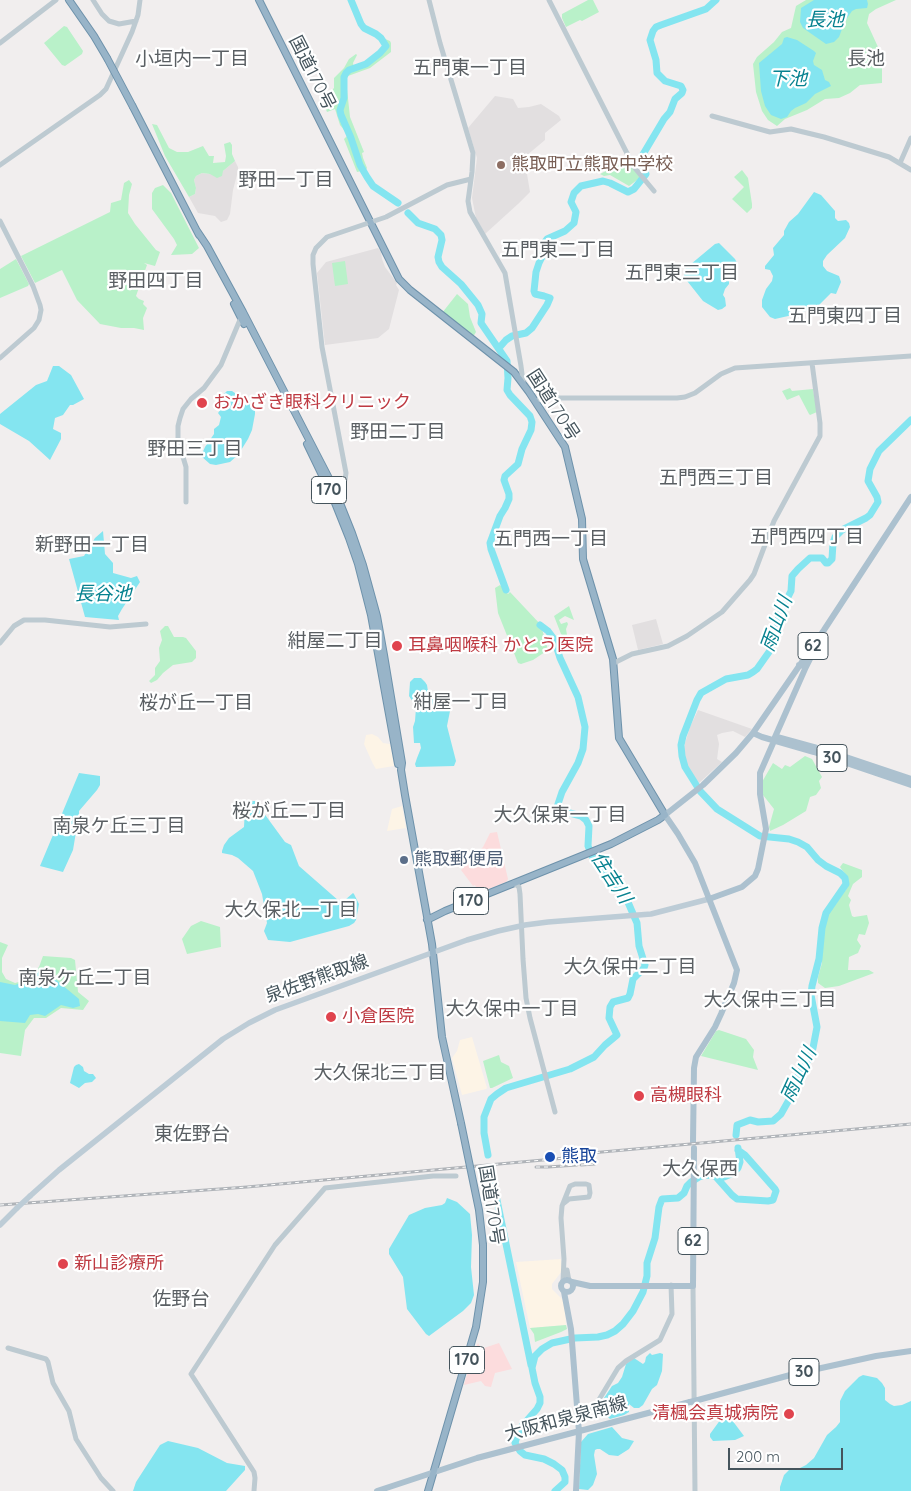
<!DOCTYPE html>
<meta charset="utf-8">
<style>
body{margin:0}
#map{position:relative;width:911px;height:1491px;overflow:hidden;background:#f1eeee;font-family:Quicksand,sans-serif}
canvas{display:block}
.scale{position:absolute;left:728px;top:1448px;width:115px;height:22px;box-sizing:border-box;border:2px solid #45545c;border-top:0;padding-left:6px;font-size:15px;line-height:18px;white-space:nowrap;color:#45545c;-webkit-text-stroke:4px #fff;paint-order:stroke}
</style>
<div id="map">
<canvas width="911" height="1491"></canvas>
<div class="scale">200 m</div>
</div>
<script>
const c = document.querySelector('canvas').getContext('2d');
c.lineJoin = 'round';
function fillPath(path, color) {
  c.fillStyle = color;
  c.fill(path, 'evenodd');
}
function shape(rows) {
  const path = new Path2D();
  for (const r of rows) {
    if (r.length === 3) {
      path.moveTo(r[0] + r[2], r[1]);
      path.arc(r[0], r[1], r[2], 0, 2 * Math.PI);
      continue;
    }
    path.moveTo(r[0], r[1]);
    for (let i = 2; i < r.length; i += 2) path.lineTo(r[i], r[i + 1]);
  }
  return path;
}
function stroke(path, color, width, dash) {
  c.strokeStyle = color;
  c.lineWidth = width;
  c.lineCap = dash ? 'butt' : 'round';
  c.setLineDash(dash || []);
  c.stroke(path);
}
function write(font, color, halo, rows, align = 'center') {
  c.font = font + ' Quicksand,"Noto Sans JP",sans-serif';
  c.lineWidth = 4.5;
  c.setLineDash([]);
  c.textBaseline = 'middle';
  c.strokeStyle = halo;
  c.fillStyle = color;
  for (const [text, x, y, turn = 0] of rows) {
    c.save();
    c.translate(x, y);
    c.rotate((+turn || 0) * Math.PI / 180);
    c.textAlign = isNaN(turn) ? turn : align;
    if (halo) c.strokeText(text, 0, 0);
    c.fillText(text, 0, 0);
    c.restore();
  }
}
fillPath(shape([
 [372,734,378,737,383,743,390,744,394,766,376,769,373,764,364,744,366,735],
 [402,806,406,828,387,831,392,809],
 [472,1037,487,1088,486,1089,462,1095,452,1058,457,1051,460,1040],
 [561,1259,562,1271,552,1284,552,1289,564,1301,566,1325,530,1328,516,1262]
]), '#fdf4e6');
fillPath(shape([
 [495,96,513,99,518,108,529,107,541,104,559,116,561,120,545,133,545,140,526,156,526,168,530,192,518,204,485,234,476,218,472,198,477,158,468,128],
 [235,161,238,167,238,171,233,190,230,214,227,220,221,222,215,216,198,213,189,197,195,194,196,188,194,180,196,176,202,173,210,174,223,171],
 [378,248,381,252,382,259,385,267,397,283,396,285,399,290,389,329,378,338,325,345,317,273,326,262],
 [656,619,663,644,638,650,632,625],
 [698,710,752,729,745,737,733,731,722,733,717,735,719,744,717,759,722,762,699,783,688,768,684,754,685,743,690,727]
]), '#e2dfe0');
fillPath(shape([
 [497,832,508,879,506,882,481,892,479,889,477,889,475,885,473,886,461,870,483,847,490,833],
 [478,1343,481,1349,499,1343,512,1369,495,1373,491,1387,485,1386,481,1381,464,1385,470,1363,480,1365,475,1350]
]), '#fcdcdd');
fillPath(shape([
 [588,0,593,0,599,12,582,21,580,20,566,27,562,18,562,14],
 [806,0,896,0,876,9,869,14,867,23,878,47,878,51,877,55,882,68,882,83,860,85,850,93,839,98,825,99,807,110,785,119,777,126,768,120,762,111,756,92,753,64,757,57,774,42,782,32,791,28,796,6],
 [64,26,67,27,83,51,82,54,65,66,62,65,44,43],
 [383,38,390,41,391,43,391,52,370,68,348,76,346,80,350,117,364,152,362,153,363,158,367,168,366,170,357,172,344,139,348,135,340,125,335,109,327,112,325,107,322,100,325,96,323,93,331,91,334,88,334,78,344,68,349,59,356,54,357,55,353,63,354,69,370,63,379,55,387,46],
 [152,124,157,125,169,148,177,152,188,152,203,146,209,156,214,156,213,163,225,162,226,156,224,144,230,142,232,145,232,154,235,161,223,171,222,176,217,178,210,174,202,173,196,176,194,180,196,188,195,194,189,197,165,156],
 [630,159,641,177,629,186,610,175,604,176,600,174],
 [742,170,748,178,752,204,752,208,747,213,732,199,744,187,734,177],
 [129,180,132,184,129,195,128,213,135,224,156,250,160,252,155,266,144,263,147,265,136,296,139,299,144,301,143,304,147,308,143,318,144,330,134,328,121,328,100,324,77,300,62,270,35,283,21,256,110,212,111,203,121,200,124,183],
 [163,185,171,193,199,248,192,254,171,255,177,245,174,239,152,209,152,193,155,188],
 [16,259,29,284,28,286,0,298,0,269],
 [345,261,348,284,335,286,332,263],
 [457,294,468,304,470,317,476,332,473,337,442,313],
 [790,388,792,391,813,389,817,412,810,415,809,414,799,395,787,400,782,391],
 [500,585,508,594,510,592,541,625,540,626,542,629,548,650,533,660,521,664,518,663,498,613,495,588],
 [569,606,574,620,565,616,559,620,561,624,567,622,568,624,566,629,567,635,564,637,561,634,554,616],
 [165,626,168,626,174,637,183,637,186,638,196,651,196,658,192,662,173,665,163,673,157,680,151,683,149,681,155,675,155,668,160,661,159,648,162,640,160,631],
 [805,756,812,759,822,777,819,781,821,788,816,795,810,797,806,811,783,825,770,831,769,827,774,809,763,795,762,782,773,763,782,769,785,765,790,767],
 [843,863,862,870,862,877,853,884,850,891,848,896,851,900,849,905,852,916,854,917,867,915,869,923,865,935,859,934,857,940,861,946,858,953,849,957,848,970,869,970,874,973,839,986,825,988,818,983,818,977,822,963,822,960,820,959,825,927,828,915,847,888,849,883,846,875,840,867],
 [201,921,220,927,221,947,187,954,182,939,191,926],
 [0,942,8,945,2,958,2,972,6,979,15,983,26,980,39,967,43,956,71,958,75,960,78,992,89,1001,83,1010,61,1008,46,1018,34,1018,25,1030,21,1056,0,1053],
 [719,1030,746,1039,754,1050,753,1057,758,1070,701,1056,716,1031],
 [499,1055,501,1062,509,1066,513,1078,492,1088,490,1088,483,1061],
 [566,1325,567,1329,561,1332,535,1342,534,1334,530,1328]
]), '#b9f1c9');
fillPath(shape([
 [814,0,867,0,868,4,867,8,856,9,852,11,845,21,839,37,834,42,826,44,803,28,800,22,801,8],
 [787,37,797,40,814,51,816,53,813,61,814,65,822,70,825,80,829,82,831,86,815,94,806,103,795,108,791,111,787,117,781,119,771,115,765,106,761,91,759,63,782,44,784,38],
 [814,192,821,195,835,211,835,218,838,221,846,220,849,223,850,227,845,238,827,255,823,261,823,266,827,271,839,276,841,282,836,294,831,293,818,306,797,314,775,319,770,317,762,307,762,300,766,289,772,281,773,276,770,270,765,269,765,266,774,255,773,248,784,235,784,231,789,222,798,214],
 [719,243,735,259,737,263,731,271,729,276,729,284,725,289,723,295,725,298,726,306,722,309,718,310,703,301,684,277,685,269,715,244],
 [53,366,59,366,71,375,84,399,73,405,70,405,63,415,55,418,53,429,61,433,61,439,50,460,29,441,0,424,0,414,36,385,47,381],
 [227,391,232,391,252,405,255,410,255,414,252,430,248,439,238,455,230,462,216,465,210,464,201,456,205,447,214,434,214,429,219,425,221,417,218,413,224,405,223,395],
 [103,531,105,554,113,563,113,573,131,578,137,576,140,582,122,609,118,616,119,620,85,617,69,559,84,556,95,538],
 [414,678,421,678,425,682,427,685,429,698,447,694,450,711,447,726,456,761,454,766,416,767,415,764,417,758,421,748,420,743,414,743,413,727,415,721,416,708,413,702,409,696,410,682],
 [79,773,100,776,100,785,97,790,79,811,79,824,76,832,73,850,63,872,40,866],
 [252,801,255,801,285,842,291,845,299,866,339,901,345,900,353,893,354,894,359,904,356,920,354,923,349,926,290,942,268,940,264,931,267,923,262,894,253,871,238,858,232,855,222,853,222,851,224,845,229,838,244,827,245,808],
 [44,970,79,999,80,1006,73,1008,61,1005,45,1016,38,1014,30,1015,25,1023,0,1021,0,982,15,985,23,982,35,972],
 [79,1064,83,1067,84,1071,89,1074,93,1074,96,1078,92,1082,85,1083,79,1088,70,1083,74,1067,76,1065],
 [447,1198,457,1202,470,1214,472,1235,471,1267,474,1295,471,1303,463,1311,429,1336,426,1334,407,1309,403,1277,389,1254,389,1249,409,1215,425,1208,442,1205,445,1203],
 [650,1353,652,1355,660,1353,663,1354,662,1371,657,1385,652,1389,643,1405,639,1408,634,1408,629,1404,629,1412,624,1415,610,1419,607,1416,607,1406,604,1398,612,1386,618,1383,622,1377,626,1364,634,1358,643,1364,645,1362,646,1357],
 [863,1375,877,1378,882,1383,885,1388,885,1400,890,1404,894,1406,902,1405,911,1401,911,1491,780,1491,780,1487,784,1475,789,1470,798,1469,806,1465,814,1458,827,1435,836,1427,840,1422,840,1401,845,1391,859,1377],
 [726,1412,744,1436,735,1440,713,1441,710,1437,710,1434],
 [612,1427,622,1438,634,1441,629,1449,618,1456,609,1455,600,1449,597,1449,595,1450,594,1455,597,1474,593,1485,588,1490,579,1489,581,1442,588,1434],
 [168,1441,198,1448,227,1463,245,1466,245,1470,226,1491,133,1491,136,1482,160,1445]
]), '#84e5f0');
stroke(shape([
 [351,0,361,24,364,28,376,34,381,38,386,46,380,53,366,64,349,70,346,73,344,77,344,98,340,110,341,115,351,138,360,165,367,177,373,186,398,203],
 [408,213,418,223,435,229,441,235,442,240,438,257,439,262,442,267,461,284,478,305,482,314,481,323,507,361,508,378,507,390,510,395,530,416,532,422,531,430,522,449,518,464,505,476,504,480,509,494,509,499,505,508,500,516,490,543,491,549,506,590],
 [499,348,506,340,512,336,526,333,532,328,547,305,550,298,544,296,535,294,534,291,536,272,539,263,543,255,544,243,547,239,565,231,574,223,576,212,571,202,574,193,581,186,603,181,610,183,628,192,634,189,646,174,641,162,642,156,664,119,670,112,675,99,682,93,683,90,681,86,665,81,657,73,656,60,650,40,653,31,656,27,661,25,706,9,716,0],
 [736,1135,737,1125,750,1120,758,1122,773,1121,781,1114,790,1098,798,1075,807,1062,813,1048,817,1027,811,995,812,986,819,959,822,928,826,913,846,884,845,878,840,873,826,866,818,860,807,847,798,842,789,839,760,836,717,809,700,791,685,767,682,756,681,745,683,736,697,700,701,693,726,679,748,675,753,672,757,669,769,652,775,640,779,615,791,591,792,576,798,569,810,558,822,558,826,563,828,563,832,559,833,543,835,537,842,530,866,518,870,515,878,502,877,497,868,481,870,469,879,451,911,420],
 [488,1155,484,1133,484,1117,491,1099,497,1094,506,1088,570,1069,594,1057,605,1045,617,1035,609,1018,610,1007,613,1002,628,998,630,994,633,979,644,968,645,965,639,946,637,923,624,893,602,871,592,856,588,846,589,826,586,820,581,816,566,812,559,810,557,807,562,792,578,763,583,749,585,727,578,697,560,658,554,639,548,631,540,625],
 [492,1176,531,1365],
 [716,1177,732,1195,737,1199,768,1201,773,1200,776,1191,775,1189,745,1155,738,1150],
 [555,1491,565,1482,565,1477,562,1470,554,1464,544,1459,525,1455,520,1451,515,1443,517,1436,522,1426,537,1409,540,1403,540,1397,535,1383,532,1368,535,1356,542,1349,552,1343,575,1338,598,1337,607,1335,615,1331,623,1324,633,1311,643,1292,647,1276,647,1263,655,1238,659,1207,662,1199,678,1198,684,1193,687,1186,691,1182,699,1177,706,1175,724,1177,731,1174,738,1168,740,1162,738,1148]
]), '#84e5f0', 7);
const trunk = shape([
 [69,0,94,36,107,58],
 [259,0,399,279,410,290,514,372,529,392,565,447,582,519,583,559,613,659,619,738,665,815,658,820,611,844,445,911,427,920],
 [133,107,199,235],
 [197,231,207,246,243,312,334,488,352,533,363,565,377,616,384,655,402,763,401,770,405,795,432,944,442,1037,461,1123],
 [234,304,244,324],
 [307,444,333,498,349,538,358,564,371,615,398,764],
 [428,1491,476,1327,483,1282,483,1245]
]);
stroke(trunk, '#6e92ab', 8);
stroke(shape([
 [93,0,102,14,109,21,119,24,136,21],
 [429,0,440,43,473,153,472,172,468,201,470,212,505,273,521,366,523,382],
 [549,0,634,167,654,191],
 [0,43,56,0],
 [712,116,770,132,791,129,824,137,889,157,911,170],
 [900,163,911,138],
 [0,165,100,95,106,89,132,32,138,15,140,0],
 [0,221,33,286,40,305,41,310,39,320,34,328,0,358],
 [536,401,544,398,677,398,685,397,695,393,721,374,735,368,911,356],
 [334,488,341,484,345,480,346,473,322,347,313,264,313,255,316,248,327,237,386,217,447,185,471,179],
 [186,502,186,467,178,440,178,426,180,418,183,409,191,399,204,388,221,365,242,315],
 [0,643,14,626,24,620,45,620,110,627,146,624],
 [614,663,632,654,668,646,687,636,722,612,750,580,754,574,774,521,820,436,820,423,812,363],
 [514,883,519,887,520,894,523,959,526,998,530,1018,555,1112],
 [567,1270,569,1281],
 [563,1281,564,1259,561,1218,562,1206,570,1186,575,1184,586,1184,589,1185,590,1193,589,1197,569,1199,564,1203],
 [693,1286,695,1491],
 [8,1348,46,1359,48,1362,53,1383,69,1411,76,1439,101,1478,113,1491],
 [578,1409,594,1408,618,1368,626,1361,660,1340,672,1314,671,1285],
 [254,1491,255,1478,254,1472,191,1374,275,1245,325,1188,433,1176,456,1176]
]), '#bdcad1', 5);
stroke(shape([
 [30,1196,59,1170,223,1039,249,1023,275,1010,467,940,498,931,525,925,548,922,651,914,709,899],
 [0,1225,17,1208]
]), '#bdccd6', 5.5);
stroke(shape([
 [805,669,815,649],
 [753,733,762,737,814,752,911,785],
 [775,737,805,669,803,665,799,665],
 [777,737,828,751,911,779],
 [709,899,742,887,755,876,758,869,766,829,760,794,760,773,774,741],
 [693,1142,694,1068,696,1057,715,1027,721,1014,734,983,737,970,695,863,678,834,665,815,703,785,736,753,753,733,824,630,911,497],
 [567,1286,6],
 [572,1282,590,1286,693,1286,694,1148],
 [564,1292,571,1329,579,1432,576,1491],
 [698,1400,794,1374,876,1356,911,1351],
 [377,1491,477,1458,690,1402]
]), '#acc1cf', 6);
stroke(trunk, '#98b4c8', 6);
const rail = shape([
 [580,1154,911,1124],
 [581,1165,595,1164],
 [536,1167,548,1167,577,1165],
 [0,1205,247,1187,565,1158]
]);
stroke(rail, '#b0b4b9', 3);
stroke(rail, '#fff', 1, [4]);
const trunkBridge = shape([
 [107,58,133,107],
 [461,1123,479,1210,483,1245]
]);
stroke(trunkBridge, '#6e92ab', 8, []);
stroke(shape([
 [17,1208,30,1196]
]), '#bdccd6', 5.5);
stroke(shape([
 [690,1402,698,1400]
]), '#acc1cf', 6);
stroke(trunkBridge, '#98b4c8', 6);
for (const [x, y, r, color] of [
 [501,165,5,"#8d6e63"],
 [202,403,6,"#e0444e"],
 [397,646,6,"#e0444e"],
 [404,860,5,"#5c6f8a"],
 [331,1017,6,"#e0444e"],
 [639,1096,6,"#e0444e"],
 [550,1157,6,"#1a4fb4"],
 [63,1264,6,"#e0444e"],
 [789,1414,6,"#e0444e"]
]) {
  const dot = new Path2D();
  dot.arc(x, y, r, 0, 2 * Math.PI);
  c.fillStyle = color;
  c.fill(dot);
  stroke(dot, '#fff', 2);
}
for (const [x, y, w] of [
 [329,490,35],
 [813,646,30],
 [832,758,30],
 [471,901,35],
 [693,1241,30],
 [467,1360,35],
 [804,1372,30]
]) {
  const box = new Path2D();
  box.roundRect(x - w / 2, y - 13.5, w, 27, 4);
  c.fillStyle = '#fff';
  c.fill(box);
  stroke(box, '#45545c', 1);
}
write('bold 16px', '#45545c', null, [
 ["170",329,490],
 ["62",813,646],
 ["30",832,758],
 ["170",471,901],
 ["62",693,1241],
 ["170",467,1360],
 ["30",804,1372]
]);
write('18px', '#45545c', '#fff', [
 ["国道170号",312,73,63],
 ["国道170号",553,405,57],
 ["泉佐野熊取線",317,979,-20],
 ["国道170号",491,1205,81],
 ["大阪和泉泉南線",566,1419,-15]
]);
write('18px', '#785e54', '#fff', [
 ["熊取町立熊取中学校",511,165]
], 'left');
write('18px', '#be3a42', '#fff', [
 ["おかざき眼科クリニック",213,403],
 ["耳鼻咽喉科 かとう医院",408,646],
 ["小倉医院",342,1017],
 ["高槻眼科",650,1096],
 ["新山診療所",74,1264],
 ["清楓会真城病院",778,1414,"right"]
], 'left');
write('18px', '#4e5e75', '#fff', [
 ["熊取郵便局",414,860]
], 'left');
write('18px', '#164399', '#fff', [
 ["熊取",561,1157]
], 'left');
write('italic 19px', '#078290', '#fff', [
 ["長池",825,20],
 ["下池",788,79],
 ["長谷池",103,594],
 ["雨山川",777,624,-70],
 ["住吉川",611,878,57],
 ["雨山川",799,1075,-65]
]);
write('19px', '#5a5f63', '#fff', [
 ["小垣内一丁目",192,59],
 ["長池",866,59],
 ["五門東一丁目",470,68],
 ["野田一丁目",286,180],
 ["五門東二丁目",558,250],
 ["五門東三丁目",682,273],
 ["野田四丁目",156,281],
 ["五門東四丁目",845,316],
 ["野田二丁目",398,432],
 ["野田三丁目",195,449],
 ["五門西三丁目",716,478],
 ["五門西四丁目",807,537],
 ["五門西一丁目",551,539],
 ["新野田一丁目",92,545],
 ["紺屋二丁目",335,641],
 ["紺屋一丁目",461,702],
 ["桜が丘一丁目",196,703],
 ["桜が丘二丁目",289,811],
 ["大久保東一丁目",560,815],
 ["南泉ケ丘三丁目",119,826],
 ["大久保北一丁目",291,910],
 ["大久保中二丁目",630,967],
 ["南泉ケ丘二丁目",85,978],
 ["大久保中三丁目",770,1000],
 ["大久保中一丁目",512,1009],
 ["大久保北三丁目",380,1073],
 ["東佐野台",192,1134],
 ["大久保西",700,1169],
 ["佐野台",181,1299]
]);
</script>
